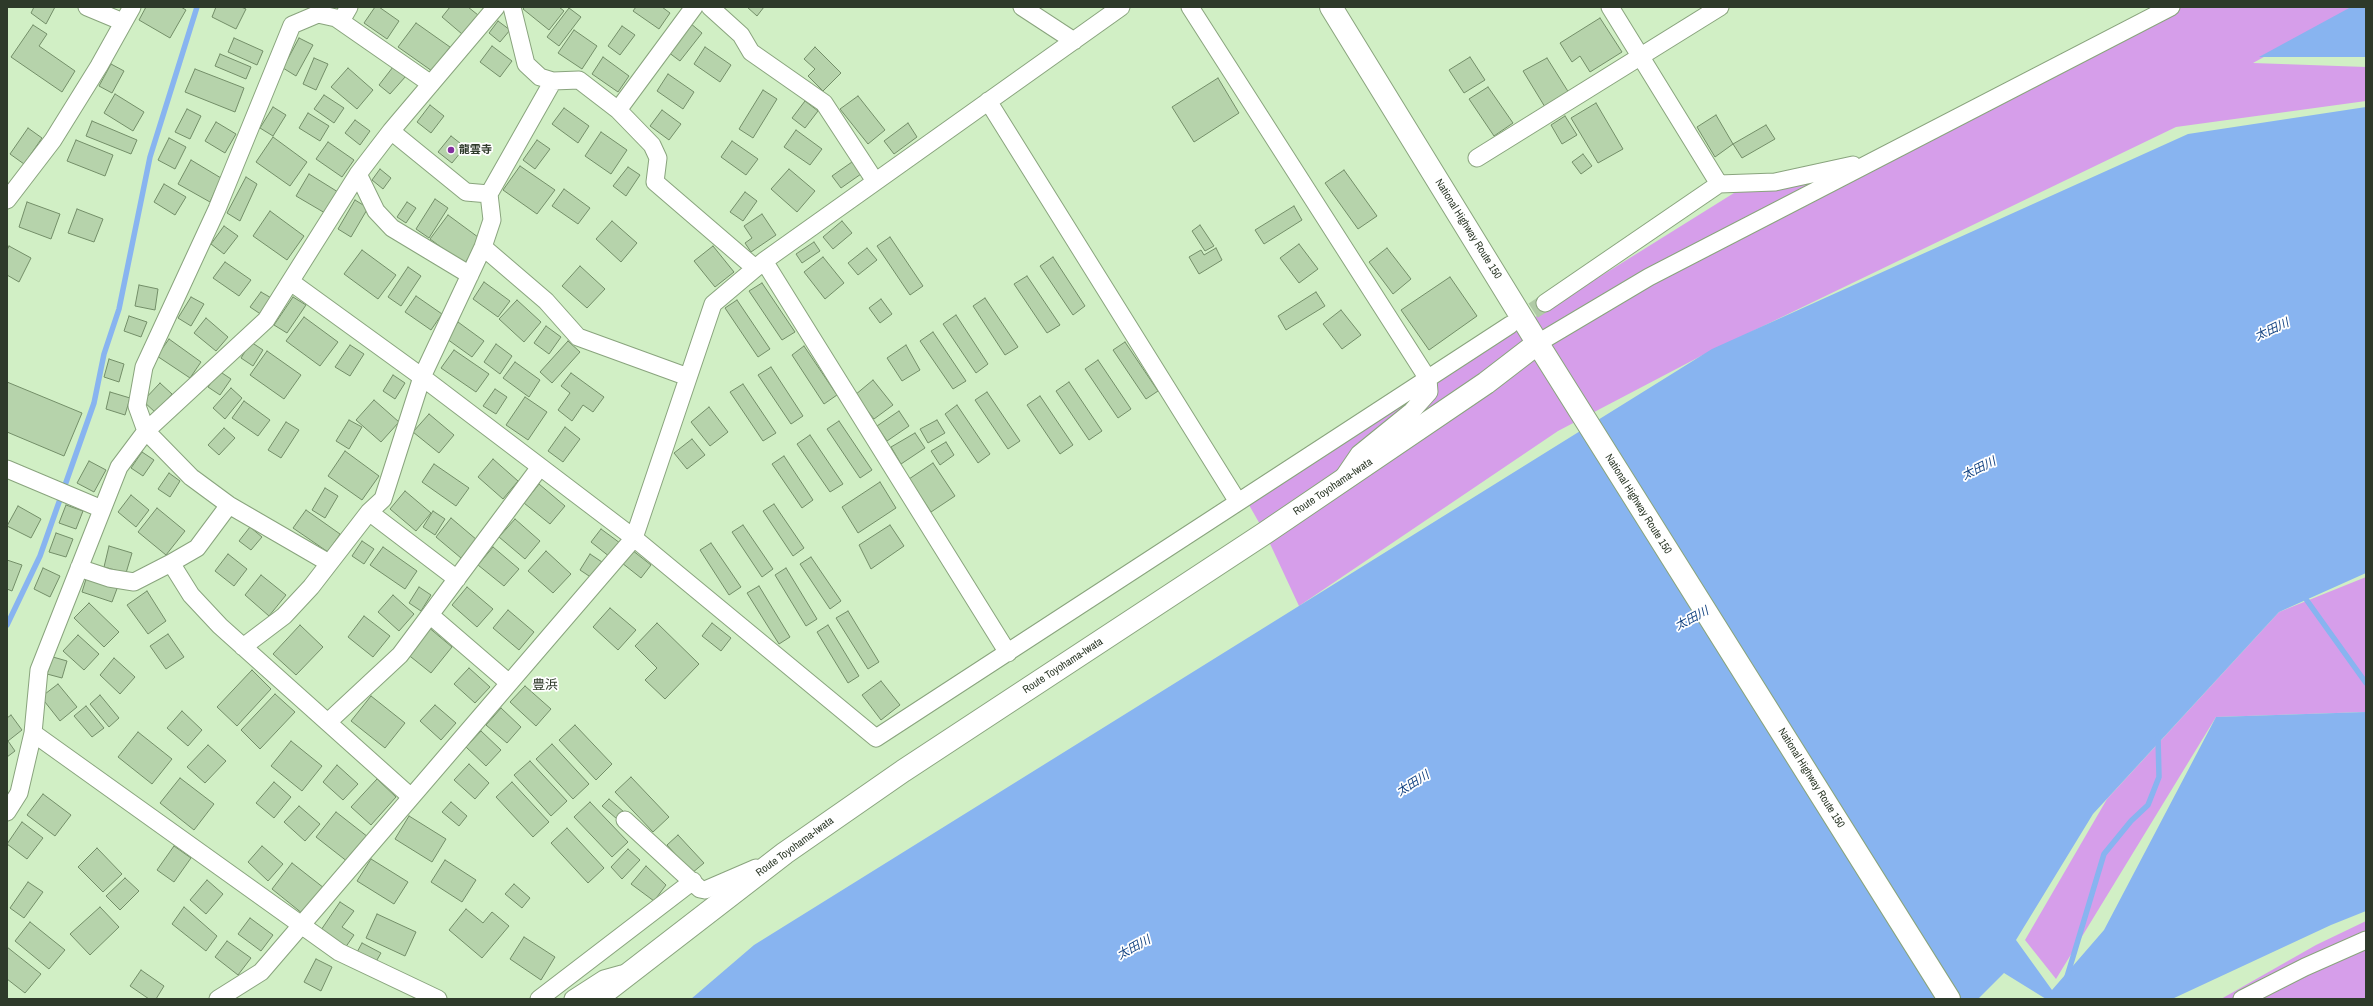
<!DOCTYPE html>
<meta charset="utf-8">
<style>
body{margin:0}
#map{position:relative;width:2373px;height:1006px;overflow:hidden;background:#d1efc5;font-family:"Archivo Narrow",sans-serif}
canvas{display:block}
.frame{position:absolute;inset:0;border:8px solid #2e3a2a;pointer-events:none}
</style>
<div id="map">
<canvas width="2373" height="1006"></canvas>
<div class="frame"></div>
</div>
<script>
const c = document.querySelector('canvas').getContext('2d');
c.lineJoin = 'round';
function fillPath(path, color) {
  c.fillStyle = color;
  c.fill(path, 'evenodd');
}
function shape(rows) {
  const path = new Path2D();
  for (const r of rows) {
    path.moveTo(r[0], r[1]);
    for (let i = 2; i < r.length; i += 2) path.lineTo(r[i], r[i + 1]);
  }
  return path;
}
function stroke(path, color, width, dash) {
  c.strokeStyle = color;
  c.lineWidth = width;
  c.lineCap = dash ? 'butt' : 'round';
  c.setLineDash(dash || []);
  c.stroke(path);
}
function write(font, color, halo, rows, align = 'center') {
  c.font = font + ' "Archivo Narrow","Noto Sans JP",sans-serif';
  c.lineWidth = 3.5;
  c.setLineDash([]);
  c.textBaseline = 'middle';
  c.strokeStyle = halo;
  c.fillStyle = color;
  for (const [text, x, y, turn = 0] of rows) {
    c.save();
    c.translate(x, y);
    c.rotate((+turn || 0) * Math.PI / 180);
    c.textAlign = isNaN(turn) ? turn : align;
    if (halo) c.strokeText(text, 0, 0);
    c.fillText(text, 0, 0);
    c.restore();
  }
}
fillPath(shape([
 [2152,7,2354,7,2253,63,2366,67,2366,101,2176,127,1701,356,1558,431,1299,606,1265,533,1245,498,1750,183,1884,155,2086,51],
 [2366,577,2366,712,2216,717,2056,979,2025,940,2107,799,2279,612],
 [2366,921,2366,999,2221,999,2316,945]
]), '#d69eea');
fillPath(shape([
 [2351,7,2366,7,2366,57,2259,57],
 [2366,107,2366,573,2279,612,2093,814,2016,940,2052,990,2104,930,2216,717,2366,712,2366,911,2331,925,2172,999,2046,999,2004,973,1978,999,691,999,754,945,1712,349,2188,134]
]), '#88b4f0');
stroke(shape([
 [2303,595,2366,683],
 [7,625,40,556,94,403,104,354,119,309,150,157,197,7],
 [2066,980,2104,854,2131,821,2148,805,2159,777,2158,737]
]), '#88b4f0', 5.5);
const building = shape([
 [34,7,55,7,46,24,31,13,34,7],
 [146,7,181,7,186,10,170,38,139,20,146,7],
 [216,7,241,7,246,9,236,29,212,17,216,7],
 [375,7,379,7,399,21,387,39,364,23,375,7],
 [450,7,468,7,478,15,462,34,442,17,450,7],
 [525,7,559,7,564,11,549,30,523,9,525,7],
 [636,7,662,7,670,13,659,29,633,11,636,7],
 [747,7,764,7,757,16,747,7],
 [569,8,581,17,559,46,547,37,569,8],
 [1600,18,1622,52,1590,72,1580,56,1572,62,1560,43,1600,18],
 [498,21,510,30,500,42,489,33,498,21],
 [416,23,450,47,432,71,398,47,416,23],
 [690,23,702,33,680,61,668,52,690,23],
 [33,25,47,34,39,46,75,71,62,92,11,57,33,25],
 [622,26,635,35,620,55,608,46,622,26],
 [574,30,597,46,582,69,558,53,574,30],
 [234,38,263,51,257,65,228,52,234,38],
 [299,38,313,45,296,76,283,68,299,38],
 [492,46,512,61,500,77,480,62,492,46],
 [705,47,731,65,720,82,694,64,705,47],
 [815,47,841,73,823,91,808,76,815,69,804,59,815,47],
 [220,54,251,67,246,79,215,66,220,54],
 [603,57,629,76,618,92,592,74,603,57],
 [1470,57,1485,80,1464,93,1449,70,1470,57],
 [314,58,328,64,316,90,303,84,314,58],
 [1547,58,1569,93,1545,107,1523,71,1547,58],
 [111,64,124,71,112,93,99,86,111,64],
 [393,67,406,76,390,94,379,85,393,67],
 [348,68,373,90,357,109,331,87,348,68],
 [195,69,244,88,235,112,185,92,195,69],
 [668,74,694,92,683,109,657,91,668,74],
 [1218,78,1239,113,1194,142,1172,107,1218,78],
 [1488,87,1513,123,1494,136,1469,99,1488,87],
 [763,90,777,99,753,138,739,129,763,90],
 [115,94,144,112,133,131,104,113,115,94],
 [324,95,344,108,334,123,314,109,324,95],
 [858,96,885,130,868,144,840,109,858,96],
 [805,101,818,111,805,128,792,118,805,101],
 [1596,103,1623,149,1598,163,1571,118,1596,103],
 [430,105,444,116,431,133,417,122,430,105],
 [273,107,286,115,273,136,260,128,273,107],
 [564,108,589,126,578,143,552,124,564,108],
 [187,109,201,116,190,139,175,132,187,109],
 [662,110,681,124,669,140,650,126,662,110],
 [308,113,329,126,320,141,299,128,308,113],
 [1716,115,1733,144,1715,157,1697,127,1716,115],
 [1565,116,1577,135,1562,144,1551,125,1565,116],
 [355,120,370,131,360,145,345,133,355,120],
 [92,121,137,140,131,154,86,136,92,121],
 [216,122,236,134,225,153,205,141,216,122],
 [908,123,917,137,894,154,884,141,908,123],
 [1766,125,1775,139,1742,158,1733,144,1766,125],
 [28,128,42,138,24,164,10,154,28,128],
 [796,130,822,149,810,165,784,147,796,130],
 [601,132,627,150,611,174,585,156,601,132],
 [451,136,465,147,452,163,438,152,451,136],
 [273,137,307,162,290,186,256,162,273,137],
 [169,138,186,147,175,169,158,160,169,138],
 [76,140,113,155,105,176,67,161,76,140],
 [537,140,550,149,535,169,523,160,537,140],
 [732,141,758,159,746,175,721,157,732,141],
 [328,142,354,160,342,177,316,159,328,142],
 [1583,154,1592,166,1581,174,1572,162,1583,154],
 [191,160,221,178,210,202,178,184,191,160],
 [852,162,861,174,841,188,832,176,852,162],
 [520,166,555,190,537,214,503,190,520,166],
 [628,167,640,175,626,196,613,186,628,167],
 [380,169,391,178,383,189,372,180,380,169],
 [789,169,815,191,797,212,771,189,789,169],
 [1344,170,1377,216,1358,229,1325,183,1344,170],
 [309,174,338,192,325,213,296,196,309,174],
 [246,177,257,184,240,221,227,213,246,177],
 [164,184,186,197,175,215,154,202,164,184],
 [564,189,590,208,578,224,552,206,564,189],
 [745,192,757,201,743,221,730,212,745,192],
 [435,199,448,208,429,238,416,229,435,199],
 [355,200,368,208,351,237,338,229,355,200],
 [27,202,60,214,51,239,19,227,27,202],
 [407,202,416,208,406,223,397,217,407,202],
 [1294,206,1302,220,1264,244,1255,230,1294,206],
 [77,209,103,219,94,242,68,233,77,209],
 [270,211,304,236,287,260,253,236,270,211],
 [762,214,776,235,751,252,745,243,752,238,744,226,762,214],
 [448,215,482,240,464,264,430,239,448,215],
 [612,221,637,243,621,262,596,239,612,221],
 [842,221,852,233,833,249,823,237,842,221],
 [1200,225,1214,246,1205,251,1192,231,1200,225],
 [224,226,238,236,224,254,211,244,224,226],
 [890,237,923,286,910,295,877,246,890,237],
 [814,242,820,251,802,263,796,254,814,242],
 [1299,244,1318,269,1299,283,1280,258,1299,244],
 [9,246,31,258,19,282,7,275,7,250,9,246],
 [713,246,734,272,715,287,694,261,713,246],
 [867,248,877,260,858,275,848,263,867,248],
 [1216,248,1222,260,1199,274,1189,257,1201,250,1204,255,1216,248],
 [1387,248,1411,279,1393,294,1369,262,1387,248],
 [362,250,396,275,378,299,344,274,362,250],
 [823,257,844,283,825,299,804,272,823,257],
 [1053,257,1085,306,1073,315,1040,266,1053,257],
 [225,262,251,280,239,296,213,278,225,262],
 [580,266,605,289,587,308,562,286,580,266],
 [408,267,421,276,401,306,388,297,408,267],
 [1027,276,1060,325,1047,333,1014,284,1027,276],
 [1450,277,1477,316,1429,350,1401,310,1450,277],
 [484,282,510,301,498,317,473,299,484,282],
 [762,283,795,332,782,340,749,291,762,283],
 [139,285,158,289,155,310,135,306,139,285],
 [261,292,273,299,262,315,250,307,261,292],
 [1316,292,1325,306,1286,330,1278,316,1316,292],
 [416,296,442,314,431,330,405,312,416,296],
 [191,297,204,304,191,326,178,318,191,297],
 [293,297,306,305,287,333,274,325,293,297],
 [985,298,1018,347,1005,355,973,306,985,298],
 [881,299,892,314,880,323,869,308,881,299],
 [517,300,541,322,524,342,499,319,517,300],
 [737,300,770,349,758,357,725,308,737,300],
 [1341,310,1361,335,1342,349,1323,324,1341,310],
 [956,315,988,364,976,373,943,324,956,315],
 [129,316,147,322,141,337,124,331,129,316],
 [304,317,338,342,320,366,286,341,304,317],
 [206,318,228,337,216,351,194,333,206,318],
 [458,322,484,341,472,357,447,339,458,322],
 [546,326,561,337,549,354,534,343,546,326],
 [933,332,966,381,953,389,920,341,933,332],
 [169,339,201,362,190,378,157,356,169,339],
 [568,341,580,352,552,383,540,372,568,341],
 [251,342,263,350,253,366,241,358,251,342],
 [1125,342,1158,391,1146,399,1113,350,1125,342],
 [496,344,512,356,500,374,484,362,496,344],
 [350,345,364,354,350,376,335,367,350,345],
 [906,345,920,370,902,381,887,358,906,345],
 [804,346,837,395,824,404,792,355,804,346],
 [454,350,489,374,476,392,441,368,454,350],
 [267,351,301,375,284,399,250,375,267,351],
 [109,359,124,364,119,382,104,377,109,359],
 [1098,360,1131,409,1118,418,1085,369,1098,360],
 [515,362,540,380,529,397,503,378,515,362],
 [771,367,803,416,791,424,758,375,771,367],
 [219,371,231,379,220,395,208,387,219,371],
 [571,373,604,397,593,412,583,405,572,421,558,410,570,393,561,386,571,373],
 [393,375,405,383,395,399,383,391,393,375],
 [873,380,893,405,874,419,855,395,873,380],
 [7,382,82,413,64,456,7,432,7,382],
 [1069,382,1102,431,1089,440,1056,391,1069,382],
 [160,383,172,394,156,413,143,401,160,383],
 [743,384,776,433,763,441,730,392,743,384],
 [231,388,242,398,225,419,213,408,231,388],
 [495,389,507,397,496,414,483,406,495,389],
 [110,392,130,398,125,415,106,409,110,392],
 [987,392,1020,441,1008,449,975,400,987,392],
 [1040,396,1073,445,1060,454,1027,405,1040,396],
 [525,397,547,412,528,440,506,425,525,397],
 [374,400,399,422,381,442,356,420,374,400],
 [244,401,270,420,258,436,232,418,244,401],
 [957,405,990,454,978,463,945,414,957,405],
 [709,407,728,432,710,446,691,422,709,407],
 [899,411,909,426,887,441,877,426,899,411],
 [429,414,454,435,439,453,413,432,429,414],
 [349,420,362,427,349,449,336,441,349,420],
 [937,420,945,433,928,443,920,429,937,420],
 [839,421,872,470,860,478,827,429,839,421],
 [286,422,299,430,281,458,268,450,286,422],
 [565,427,580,439,563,462,548,451,565,427],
 [224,428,235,438,219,455,208,445,224,428],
 [915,433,925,448,901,464,891,447,915,433],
 [810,435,843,484,830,492,797,444,810,435],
 [692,439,705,455,687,469,674,453,692,439],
 [946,442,954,455,940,465,931,451,946,442],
 [345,451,379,476,362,500,328,476,345,451],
 [142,452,154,460,143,476,131,468,142,452],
 [784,456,813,500,802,508,772,464,784,456],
 [493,459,518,481,503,499,478,477,493,459],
 [89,461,106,470,94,492,77,483,89,461],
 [933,463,955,496,931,512,909,479,933,463],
 [434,464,469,488,456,506,422,482,434,464],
 [169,473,180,481,170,497,158,489,169,473],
 [880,482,896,508,858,533,842,507,880,482],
 [539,484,565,506,550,524,524,503,539,484],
 [325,488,338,496,325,518,312,510,325,488],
 [405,491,431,513,416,531,390,509,405,491],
 [131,495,149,510,136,527,118,512,131,495],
 [774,504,804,548,793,556,763,511,774,504],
 [66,505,83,511,76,529,59,523,66,505],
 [18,506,41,519,31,538,7,526,18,506],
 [157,508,185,531,166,555,138,532,157,508],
 [306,510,340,534,328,552,293,528,306,510],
 [433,511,445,519,435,535,423,527,433,511],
 [451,518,477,540,461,558,436,537,451,518],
 [515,519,540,541,525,559,499,537,515,519],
 [743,525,773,569,762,577,732,532,743,525],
 [890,525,904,546,871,569,859,545,890,525],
 [250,527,262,537,251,550,239,541,250,527],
 [601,529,620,543,610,557,591,542,601,529],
 [56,533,73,539,66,557,49,552,56,533],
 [362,541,374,549,364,564,352,556,362,541],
 [711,543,741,587,729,595,700,550,711,543],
 [109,546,132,553,126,573,104,567,109,546],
 [383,547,417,571,405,589,370,565,383,547],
 [493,547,519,569,504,586,478,565,493,547],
 [632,550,651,565,641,578,622,563,632,550],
 [546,551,571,574,553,593,528,571,546,551],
 [228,554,247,569,234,586,215,571,228,554],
 [590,554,602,562,592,578,580,570,590,554],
 [811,557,841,601,830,609,800,564,811,557],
 [7,560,22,565,12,591,7,589,7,560],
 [43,568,60,576,50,597,34,589,43,568],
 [786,568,817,619,806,626,775,575,786,568],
 [261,575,286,595,269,616,245,595,261,575],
 [87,576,118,586,112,602,82,592,87,576],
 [759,586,790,637,779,644,747,593,759,586],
 [419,587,431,595,421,611,409,603,419,587],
 [467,587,493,609,477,627,452,605,467,587],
 [147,591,166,621,148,634,127,605,147,591],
 [393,595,414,614,399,631,378,612,393,595],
 [89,603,119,632,104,647,74,618,89,603],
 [610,608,636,630,618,650,593,627,610,608],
 [508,610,534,632,519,650,493,628,508,610],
 [848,611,879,662,868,669,836,618,848,611],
 [364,616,390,636,373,657,348,637,364,616],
 [657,623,699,664,665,699,645,680,657,668,635,646,657,623],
 [712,623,731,638,721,651,702,636,712,623],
 [300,625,323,647,296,675,273,654,300,625],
 [828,625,859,676,848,683,817,632,828,625],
 [427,626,452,647,431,673,406,653,427,626],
 [168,634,184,657,166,669,150,646,168,634],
 [78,635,99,654,84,670,63,651,78,635],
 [53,657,67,661,62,678,47,674,53,657],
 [114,658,135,677,120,694,100,675,114,658],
 [469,668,490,687,475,703,454,684,469,668],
 [252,670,271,689,237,726,217,707,252,670],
 [881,681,900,705,881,720,862,695,881,681],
 [58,684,77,707,60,721,41,697,58,684],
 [525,686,551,709,536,726,510,702,525,686],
 [275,694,295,712,260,749,241,730,275,694],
 [100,695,119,718,109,727,90,704,100,695],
 [371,696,405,723,385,748,351,721,371,696],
 [435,705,456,723,441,740,420,721,435,705],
 [86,706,104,728,92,737,74,716,86,706],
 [501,708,521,727,507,743,486,725,501,708],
 [182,711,202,730,188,746,167,728,182,711],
 [11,715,22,730,8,741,15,751,7,757,7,718,11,715],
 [575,725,612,764,596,780,559,740,575,725],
 [481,731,501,750,486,766,466,747,481,731],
 [138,732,172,759,152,784,118,757,138,732],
 [291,741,322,766,302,791,271,766,291,741],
 [552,744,589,784,573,799,536,759,552,744],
 [208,745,226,761,205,783,187,767,208,745],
 [530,761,567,801,551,816,514,775,530,761],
 [469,764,489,783,475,799,454,780,469,764],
 [337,765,358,784,343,800,323,782,337,765],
 [631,777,669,817,653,832,615,792,631,777],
 [180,778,214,804,194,830,160,803,180,778],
 [377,779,396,797,371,825,351,807,377,779],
 [274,782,291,797,274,818,256,803,274,782],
 [512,782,549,822,533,837,496,797,512,782],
 [43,794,71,815,55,836,27,815,43,794],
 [609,799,624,812,617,819,602,806,609,799],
 [451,802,467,816,459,826,442,812,451,802],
 [590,802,628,842,612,857,574,817,590,802],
 [299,806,320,824,305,841,284,822,299,806],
 [336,812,368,837,348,862,316,837,336,812],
 [409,816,446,839,432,862,395,839,409,816],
 [22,822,43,838,27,859,7,844,22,822],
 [567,828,604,868,588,883,551,843,567,828],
 [678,835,704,863,692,873,667,845,678,835],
 [174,846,191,858,174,882,157,870,174,846],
 [262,846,283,864,268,881,248,862,262,846],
 [97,848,122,874,103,892,78,867,97,848],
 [628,849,640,860,622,879,611,867,628,849],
 [371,859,408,882,394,904,357,881,371,859],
 [445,860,476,880,462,902,431,882,445,860],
 [292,863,324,888,303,914,272,889,292,863],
 [646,866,666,885,654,901,631,884,646,866],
 [125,878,139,891,120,910,106,896,125,878],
 [207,880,223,894,206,914,190,900,207,880],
 [28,882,43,892,24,918,10,908,28,882],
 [514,884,530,898,522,908,505,894,514,884],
 [340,902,354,911,342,927,354,935,345,948,321,930,340,902],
 [100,907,119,927,90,955,70,934,100,907],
 [184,907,217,936,206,951,172,924,184,907],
 [466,909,483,923,492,912,509,926,482,958,449,930,466,909],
 [377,914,416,932,405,956,366,938,377,914],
 [250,918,273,935,261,951,238,934,250,918],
 [30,922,65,950,49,969,15,941,30,922],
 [524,937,555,957,541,980,510,959,524,937],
 [227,941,251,958,238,975,215,957,227,941],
 [362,943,381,953,374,965,356,954,362,943],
 [7,947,41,974,25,993,7,979,7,947],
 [316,959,332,967,321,991,304,982,316,959],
 [141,970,164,986,156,999,149,999,130,986,141,970]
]);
fillPath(building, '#b6d3ab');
stroke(building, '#738e68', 1);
stroke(shape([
 [1512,324,1545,303]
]), '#b0cba6', 17, [17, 8]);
const minor = shape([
 [87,7,123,22],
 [512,7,526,64,540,77,553,81,579,80,618,110,652,145,658,158,655,182,755,268],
 [710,7,741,35,751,52,824,103,875,181],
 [1022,7,1074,41],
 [1190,7,1428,379,1429,392,1412,411,1359,454,1344,476],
 [1610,7,1719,184],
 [341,21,349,7],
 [988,101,1238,502],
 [618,110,694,7],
 [391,131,466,192,489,194],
 [1477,158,1720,7],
 [358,174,376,211,392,228,470,275],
 [7,200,53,140,99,66,132,7],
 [483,247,546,301,578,337,688,377],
 [764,261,1008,653],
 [291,282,422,377,634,538,876,738,1510,325],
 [1545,303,1719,184,1775,182,1853,165],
 [1538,343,1649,277,2171,7],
 [7,469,102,509],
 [229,505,197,548,171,563,191,595,220,626,411,797],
 [369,512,457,579],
 [329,563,229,505,191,477,146,431,137,406,144,367,217,209,292,25,318,14,336,18,431,84],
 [79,568,109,578,134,582,171,563],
 [430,615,509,683],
 [243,647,284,616,311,587,369,512,383,499,422,377,483,247,492,220,489,194,553,81],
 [328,722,400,655,540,467],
 [33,733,339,952,438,999],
 [7,812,19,793,33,733,39,670,119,467,146,431,266,320,358,174,391,131,496,7],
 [625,820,700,889,705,890,756,868],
 [218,999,261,972,634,538,713,304,764,261,1121,7],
 [539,999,693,881],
 [573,999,604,979,622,974],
 [2242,999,2305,967,2366,940]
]);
const secondary = shape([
 [596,999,785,853,903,771,1265,533,1486,383,1538,343]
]);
const trunk = shape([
 [1331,7,1543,352,1949,999]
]);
stroke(minor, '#89a47d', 19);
stroke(secondary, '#89a47d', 24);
stroke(trunk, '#89a47d', 24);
stroke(minor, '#fff', 17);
stroke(secondary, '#fff', 22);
stroke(trunk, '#fff', 22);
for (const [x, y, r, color] of [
 [451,150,4,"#83309e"]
]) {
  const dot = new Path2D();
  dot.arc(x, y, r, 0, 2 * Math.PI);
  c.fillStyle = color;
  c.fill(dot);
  stroke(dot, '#fff', 1.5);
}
write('bold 11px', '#2e3a2a', '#fff', [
 ["龍雲寺",459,150]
], 'left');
write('11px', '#2e3a2a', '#fff', [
 ["National Highway Route 150",1468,229,58],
 ["Route Toyohama-Iwata",1333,487,-34],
 ["National Highway Route 150",1638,504,58],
 ["Route Toyohama-Iwata",1063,666,-33],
 ["National Highway Route 150",1811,778,58],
 ["Route Toyohama-Iwata",795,847,-36]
]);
write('italic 12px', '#134382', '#fff', [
 ["太田川",2272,330,-25],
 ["太田川",1979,469,-26],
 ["太田川",1692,619,-28],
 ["太田川",1413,784,-32],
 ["太田川",1134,948,-29]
]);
write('13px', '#2e3a2a', '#fff', [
 ["豊浜",545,686]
]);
</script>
